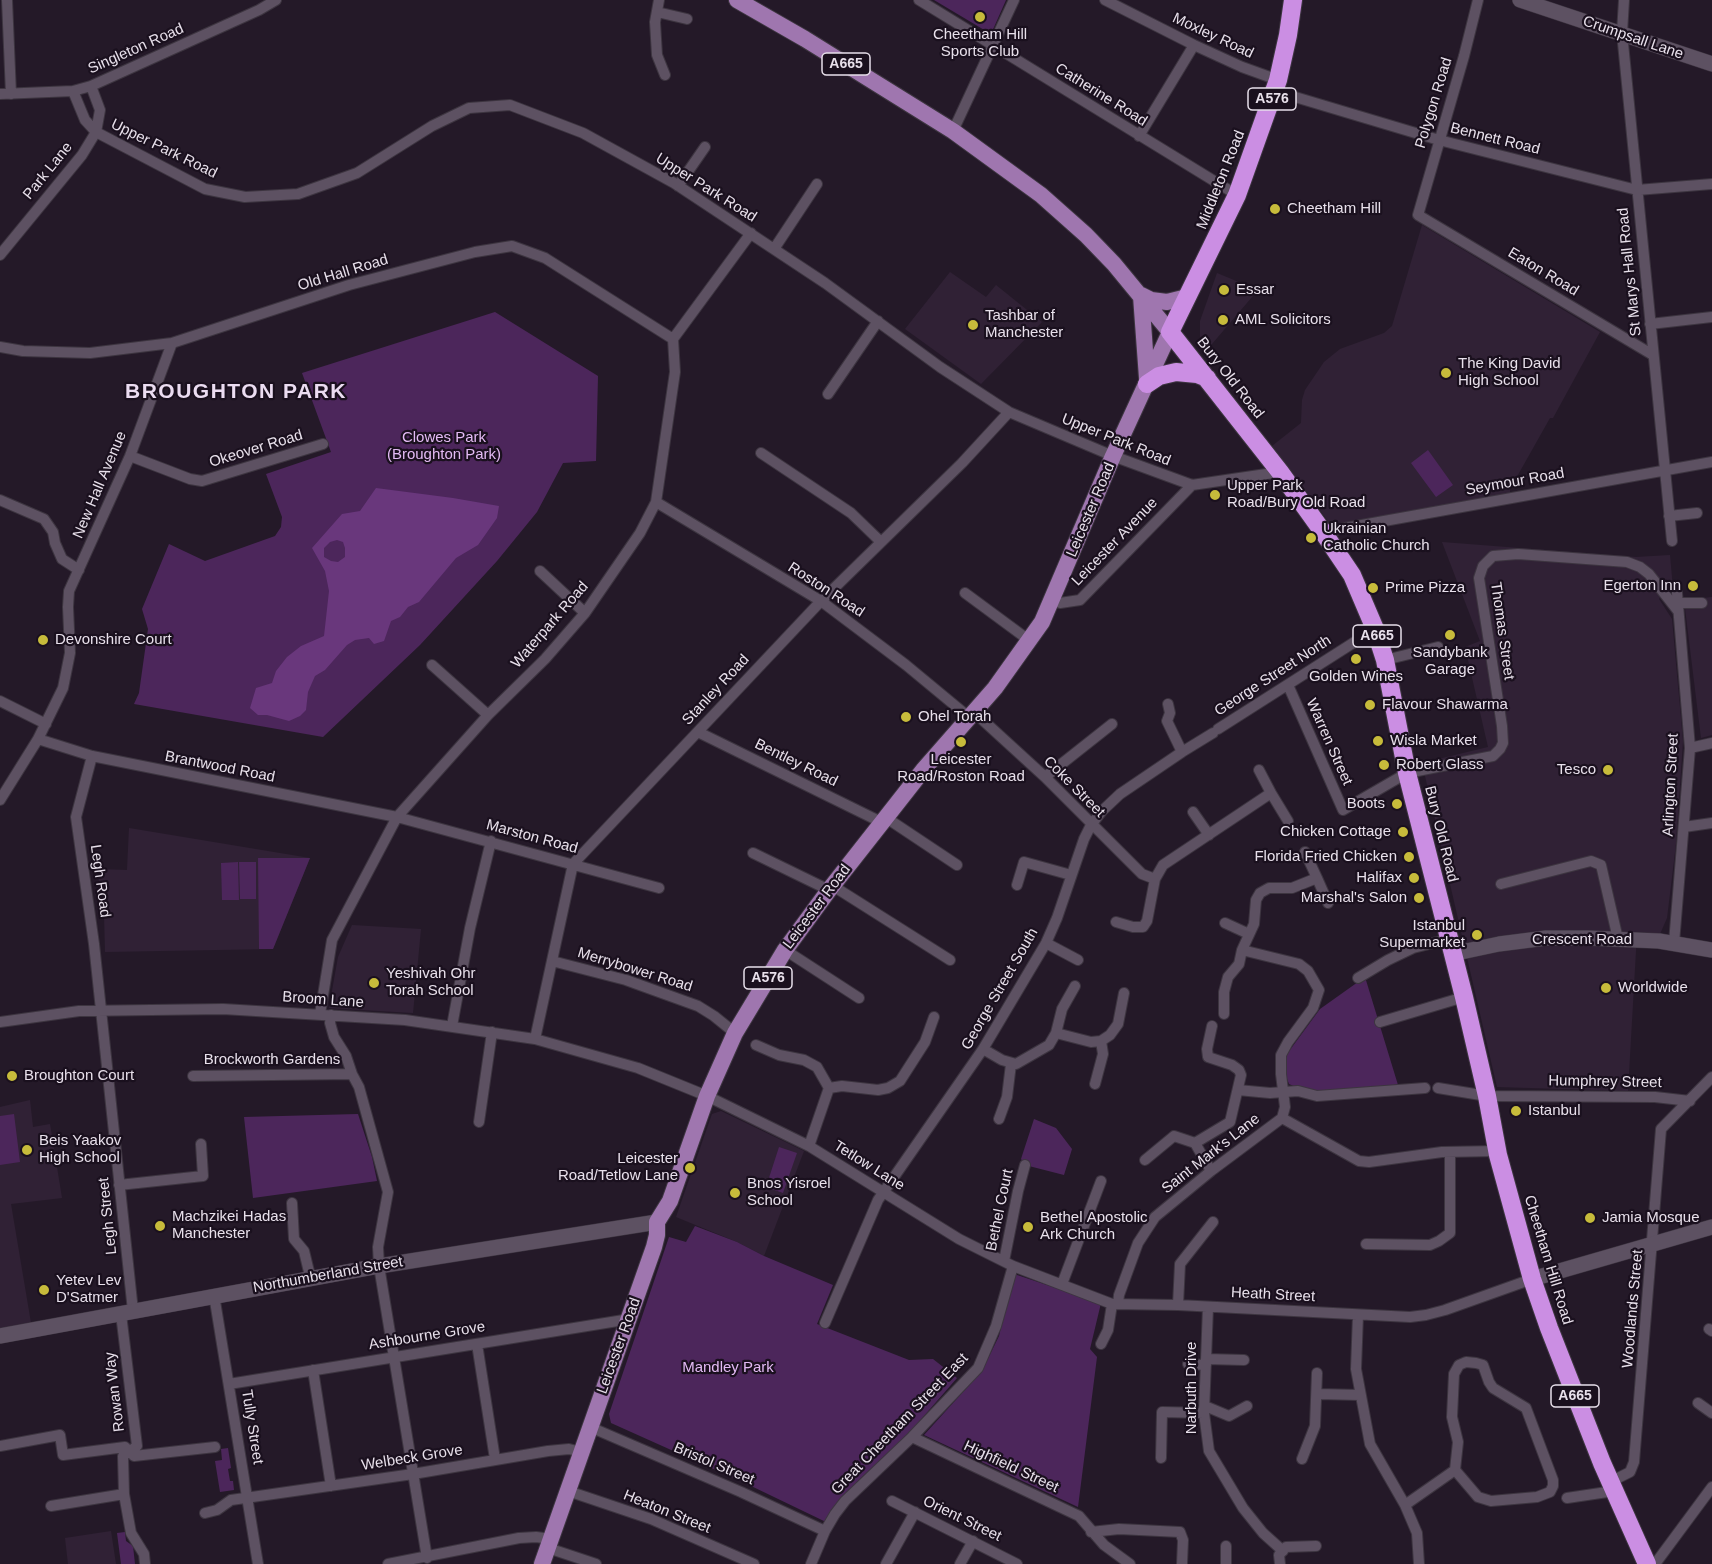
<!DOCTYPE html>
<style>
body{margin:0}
canvas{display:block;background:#241928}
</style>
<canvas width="1712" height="1564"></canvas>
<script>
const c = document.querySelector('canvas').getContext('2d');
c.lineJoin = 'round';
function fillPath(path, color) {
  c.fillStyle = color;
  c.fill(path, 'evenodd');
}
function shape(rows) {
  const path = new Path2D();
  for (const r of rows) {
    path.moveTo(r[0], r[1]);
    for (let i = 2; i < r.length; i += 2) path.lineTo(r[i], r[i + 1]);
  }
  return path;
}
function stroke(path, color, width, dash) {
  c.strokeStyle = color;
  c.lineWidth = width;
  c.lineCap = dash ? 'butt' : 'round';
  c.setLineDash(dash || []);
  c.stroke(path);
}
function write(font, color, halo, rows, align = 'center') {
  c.font = font + ' Helvetica,sans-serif';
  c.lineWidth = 4.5;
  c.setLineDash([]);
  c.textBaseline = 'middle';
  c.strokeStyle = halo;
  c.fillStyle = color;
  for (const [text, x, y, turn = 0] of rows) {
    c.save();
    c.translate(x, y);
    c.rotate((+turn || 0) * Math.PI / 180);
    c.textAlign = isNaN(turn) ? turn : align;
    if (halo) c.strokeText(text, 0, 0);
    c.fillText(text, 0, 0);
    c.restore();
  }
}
fillPath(shape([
 [1422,225,1600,332,1553,418,1550,418,1510,489,1510,493,1331,525,1272,446,1301,423,1302,400,1305,390,1324,362,1340,349,1384,333,1392,326],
 [950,272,986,297,996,285,1042,322,981,384,905,329],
 [1217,273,1258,290,1206,351,1200,338,1200,321],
 [1442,542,1636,557,1670,555,1673,589,1665,587,1659,599,1672,619,1683,741,1676,844,1667,918,1660,934,1637,933,1628,1091,1497,1087,1422,763,1488,747,1465,647,1480,641],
 [1712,597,1712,735,1701,738,1684,600],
 [129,828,310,858,273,949,105,952,104,913,97,869,127,870],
 [352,925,421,929,413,1013,329,1008,338,957],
 [30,1100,33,1127,50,1124,62,1198,11,1204,31,1323,0,1329,0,1107],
 [721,1111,804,1151,764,1256,737,1242,676,1217,712,1114],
 [111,1531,116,1564,68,1564,65,1538]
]), '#302135');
fillPath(shape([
 [934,0,1006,0,991,34],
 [495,312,598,376,596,461,563,463,537,512,497,561,420,645,323,737,134,704,139,693,148,629,142,609,169,544,205,561,275,536,281,527,282,517,266,474,331,452,302,373],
 [1428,450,1453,485,1436,497,1411,463],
 [258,858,310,858,273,949,259,949],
 [238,862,239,900,222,900,221,863],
 [239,862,256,862,256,899,240,899],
 [1365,977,1398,1085,1317,1091,1298,1088,1289,1084,1284,1071,1287,1054,1320,1009],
 [14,1114,20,1162,0,1165,0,1116],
 [358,1114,372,1157,377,1181,253,1198,244,1117],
 [1034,1119,1056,1128,1072,1149,1064,1175,1025,1165,1021,1159],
 [779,1147,797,1153,783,1193,766,1187],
 [695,1226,737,1242,764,1256,833,1285,817,1324,909,1360,933,1359,957,1378,910,1432,860,1479,826,1522,747,1484,611,1423,609,1414,669,1237,686,1242],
 [1014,1274,1101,1303,1090,1349,1097,1357,1078,1507,924,1435,982,1371,999,1336],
 [228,1448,231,1468,228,1469,230,1481,233,1481,234,1490,220,1492,215,1461,222,1460,221,1449],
 [125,1532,126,1541,133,1546,135,1564,121,1564,117,1533]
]), '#4c265b');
fillPath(shape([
 [376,488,453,498,499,506,497,518,478,545,456,558,419,602,408,607,400,617,391,621,384,641,374,644,369,638,355,640,347,645,325,670,315,676,308,692,306,710,300,716,289,721,267,715,258,715,250,708,256,688,272,683,276,671,287,657,301,646,324,636,329,591,325,571,312,548,342,514,360,511],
 [337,540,343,542,345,548,345,557,338,562,331,561,324,557,324,548,330,542]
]), '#69377c');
const street = shape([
 [7,0,11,94],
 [659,0,655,22,657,55,665,75],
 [919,0,1237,195],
 [1105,0,1194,45,1242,67,1278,80],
 [1478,0,1464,56,1418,215,1653,355],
 [1624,0,1622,33,1672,541],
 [657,12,687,19],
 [73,91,85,120,96,132,205,189,245,197,298,194,357,173,432,126,469,108,510,105,583,133,674,183,825,283,940,367,1009,412,1113,456,1192,485,1280,472],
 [1275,91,1439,140,1637,190,1712,184],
 [0,94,73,91,91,86,259,10,276,0],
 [953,131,1014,0],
 [1139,136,1194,45],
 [678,186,705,147],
 [774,249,817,184],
 [0,255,82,155,96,132,100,110,91,86],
 [1650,324,1712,317],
 [0,347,23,351,90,353,172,343,349,285,475,252,512,246,545,258,673,339],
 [828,394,878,321],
 [761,453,851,513,881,542],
 [130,456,190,479,202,481,323,444],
 [0,500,44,519,53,532,55,543,62,559,79,570],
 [656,502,821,601,906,665,970,718],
 [1669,516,1697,513],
 [1323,532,1712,462],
 [540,571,585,613],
 [965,593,1030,641],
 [1053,600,1060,603,1080,600,1192,485],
 [1677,603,1702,603],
 [1385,660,1438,647],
 [432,665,488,715],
 [1288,685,1343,810,1407,773,1493,756,1500,749,1503,743,1502,726,1479,578,1483,566,1493,556,1518,554,1627,562,1640,567,1649,574,1678,611],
 [0,701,46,724],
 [1168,704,1170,713,1167,721,1182,752],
 [975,713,1045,777,1142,874,1155,879],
 [1218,729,1375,629],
 [698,732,881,822],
 [38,739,92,756,397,817,659,888],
 [1690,748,1712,743],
 [92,756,76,817,94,944,133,1311],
 [1259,770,1271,793],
 [1045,777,1112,724],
 [0,800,38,739,63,688,70,653,68,607,69,591,130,456,172,343],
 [1193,812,1209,835],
 [885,817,957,865],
 [1684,827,1712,823],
 [753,853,829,890],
 [1317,878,1328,903],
 [1501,884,1591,861,1601,865,1618,939],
 [1017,885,1024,862,1071,875],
 [833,886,950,960],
 [1116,922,1133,927,1143,927,1147,921,1155,879,1163,865,1271,793,1288,821],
 [1225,923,1249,934],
 [1046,943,1078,960],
 [1674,943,1690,748,1677,593],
 [785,950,859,998],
 [1242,950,1254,924,1256,900,1260,893,1269,888,1292,888,1317,878,1305,852],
 [552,961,626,980,698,1006,714,1016,735,1033],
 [1358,978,1388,960,1413,948,1449,939],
 [320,1014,332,940,397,817,488,715,545,659,585,613,640,533,656,502,675,372,673,339,751,233],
 [331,1015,330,1023,334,1037,346,1056,352,1074,359,1087,388,1192,378,1247,379,1266,427,1558],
 [0,1022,79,1011,223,1009,405,1020,535,1039,638,1068,707,1096,809,1146,959,1239,1013,1266,1112,1304,1178,1305,1410,1317,1426,1315,1445,1310,1532,1279],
 [1380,1022,1464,997],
 [452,1026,470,928,491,841],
 [1056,1033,1062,1009,1075,986],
 [535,1039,573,864,821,601,962,463,1009,412],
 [756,1045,779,1055,804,1060,817,1067,829,1088],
 [983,1049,1002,1060,1016,1064,1049,1045,1056,1033,1091,1042,1101,1041,1110,1035,1118,1024,1124,993],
 [193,1076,352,1074],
 [1095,1084,1103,1054,1101,1041],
 [1438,1088,1487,1096,1655,1097,1690,1101],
 [1238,1090,1270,1093,1298,1091,1317,1096,1425,1088],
 [1282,1118,1359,1161,1369,1162,1442,1152,1497,1151],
 [999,1119,1007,1097,1011,1064],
 [479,1122,492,1032],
 [1195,1143,1211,1171],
 [809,1146,829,1088,842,1086,878,1090,888,1088,900,1081,925,1042,934,1017],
 [1145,1160,1174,1136,1195,1143,1230,1122,1241,1075,1239,1070,1232,1065,1208,1057,1207,1049,1212,1026],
 [119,1185,203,1176,201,1144],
 [292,1203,294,1239,304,1251,311,1280],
 [1366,1244,1430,1245,1439,1241,1450,1233,1450,1152],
 [1004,1261,1018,1191,1025,1165],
 [1062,1284,1101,1181],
 [214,1295,258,1564],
 [1118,1304,1119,1295,1138,1243,1155,1217,1211,1171,1282,1118,1285,1107,1281,1074,1281,1055,1288,1042,1313,1008,1319,990,1308,971,1299,964,1242,950,1239,964,1228,977,1224,992,1224,1014],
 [1178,1305,1180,1264,1213,1222],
 [1208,1307,1204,1413,1209,1451,1243,1508,1263,1533,1283,1551],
 [1358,1315,1356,1369,1370,1444,1405,1505,1417,1533,1419,1564],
 [825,1323,878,1200,983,1049,1046,943,1057,918,1084,839,1091,825,1102,811,1120,794,1182,752,1213,733],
 [1709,1329,1712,1331],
 [477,1344,495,1459],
 [1101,1344,1108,1330,1112,1304],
 [1206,1359,1244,1360],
 [1188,1364,1206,1365],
 [313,1370,331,1486],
 [229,1384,630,1319],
 [1318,1394,1360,1395],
 [1698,1403,1712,1413],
 [1205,1406,1229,1416,1247,1406],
 [590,1427,741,1492,825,1531],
 [912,1437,1079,1516,1104,1545,1130,1564],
 [0,1446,60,1435,63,1455,125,1447,134,1456,215,1447],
 [1161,1458,1162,1412,1204,1413],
 [1302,1459,1315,1426,1317,1373],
 [1610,1482,1630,1472,1634,1462,1661,1129,1712,1077],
 [568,1491,651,1519,754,1564],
 [124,1494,131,1533,144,1554,145,1564],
 [1567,1498,1614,1491],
 [892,1501,1017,1564],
 [1405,1505,1455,1470,1458,1442,1452,1417,1454,1374,1459,1365,1466,1362,1476,1363,1483,1365,1489,1382,1493,1388,1526,1408,1553,1480,1553,1486,1550,1492,1537,1497,1491,1501,1478,1497,1455,1470],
 [51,1506,124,1494,123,1456,137,1446,121,1314],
 [205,1513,217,1510,231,1500,413,1474,548,1451,569,1449,581,1452],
 [1091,1532,1119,1529,1180,1532,1183,1540,1182,1564],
 [1226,1546,1226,1564],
 [548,1548,596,1564],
 [388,1564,519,1538,536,1537,551,1539],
 [811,1564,825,1531,835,1514,845,1501,912,1437,978,1368,996,1326,1013,1266],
 [886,1564,915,1512],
 [960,1564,973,1541],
 [1280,1564,1279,1555,1286,1547,1316,1546],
 [1655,1564,1712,1487]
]);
const secondary = shape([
 [1520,0,1712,64],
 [1452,954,1499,944,1546,938,1588,938,1659,941,1712,950],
 [1532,1279,1712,1227],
 [0,1336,379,1266,657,1222]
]);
const primary = shape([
 [1141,295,1151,300,1167,302,1187,297],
 [1141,296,1147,378],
 [542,1564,654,1247,657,1235,657,1222,670,1201,707,1096,735,1033,785,950,829,890,924,769,995,688,1042,622,1113,456,1170,332,1114,264,1086,235,1041,195,953,131,805,39,737,0]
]);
const highway = shape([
 [1293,0,1288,35,1278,80,1237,195,1170,332,1280,472,1323,532,1352,575,1375,629,1385,660,1407,773,1464,997,1487,1096,1498,1155,1532,1279,1549,1328,1602,1463,1647,1564],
 [1147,384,1159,376,1176,372,1197,374,1207,378]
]);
stroke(street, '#3d3540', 12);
stroke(secondary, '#3d3540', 16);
stroke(primary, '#3d3540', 18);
stroke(highway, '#3d3540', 20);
stroke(street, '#5d5162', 10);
stroke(secondary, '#5d5162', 15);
stroke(primary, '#9f76af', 16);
stroke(highway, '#cb8ee3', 18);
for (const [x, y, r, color] of [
 [980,17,6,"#c7bb3b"],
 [1275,209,6,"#c7bb3b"],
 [1224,290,6,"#c7bb3b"],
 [1223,320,6,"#c7bb3b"],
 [973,325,6,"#c7bb3b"],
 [1446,373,6,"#c7bb3b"],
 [1215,495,6,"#c7bb3b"],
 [1311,538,6,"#c7bb3b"],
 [1693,586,6,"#c7bb3b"],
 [1373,588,6,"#c7bb3b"],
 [1450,635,6,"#c7bb3b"],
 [43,640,6,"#c7bb3b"],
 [1356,659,6,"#c7bb3b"],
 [1370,705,6,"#c7bb3b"],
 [906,717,6,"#c7bb3b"],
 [1378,741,6,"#c7bb3b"],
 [961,742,6,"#c7bb3b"],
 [1384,765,6,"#c7bb3b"],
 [1608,770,6,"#c7bb3b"],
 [1397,804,6,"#c7bb3b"],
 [1403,832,6,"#c7bb3b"],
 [1409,857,6,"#c7bb3b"],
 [1414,878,6,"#c7bb3b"],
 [1419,898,6,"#c7bb3b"],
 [1477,935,6,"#c7bb3b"],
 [374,983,6,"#c7bb3b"],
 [1606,988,6,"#c7bb3b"],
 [12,1076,6,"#c7bb3b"],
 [1516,1111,6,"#c7bb3b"],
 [27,1150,6,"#c7bb3b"],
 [690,1168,6,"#c7bb3b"],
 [735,1193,6,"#c7bb3b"],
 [1590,1218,6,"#c7bb3b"],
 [160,1226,6,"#c7bb3b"],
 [1028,1227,6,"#c7bb3b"],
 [44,1290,6,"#c7bb3b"]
]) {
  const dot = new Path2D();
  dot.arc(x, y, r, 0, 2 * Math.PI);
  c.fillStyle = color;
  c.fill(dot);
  stroke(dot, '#1a101e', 2);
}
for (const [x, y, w] of [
 [846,64,48],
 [1272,99,48],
 [1377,636,48],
 [768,978,48],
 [1575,1396,48]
]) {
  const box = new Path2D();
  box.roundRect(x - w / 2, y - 11, w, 22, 4.5);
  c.fillStyle = '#1a101e';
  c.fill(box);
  stroke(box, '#e8e0eb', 1.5);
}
write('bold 14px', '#e8e0eb', null, [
 ["A665",846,64],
 ["A576",1272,99],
 ["A665",1377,636],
 ["A576",768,978],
 ["A665",1575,1396]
]);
write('15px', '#e8e0eb', '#1a101e', [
 ["Cheetham Hill",980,35,"center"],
 ["Sports Club",980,52,"center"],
 ["Cheetham Hill",1287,209],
 ["Essar",1236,290],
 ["Tashbar of",985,316],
 ["Manchester",985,333],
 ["AML Solicitors",1235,320],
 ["The King David",1458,364],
 ["High School",1458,381],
 ["Upper Park",1227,486],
 ["Road/Bury Old Road",1227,503],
 ["Ukrainian",1323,529],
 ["Catholic Church",1323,546],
 ["Egerton Inn",1681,586,"right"],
 ["Prime Pizza",1385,588],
 ["Devonshire Court",55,640],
 ["Sandybank",1450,653,"center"],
 ["Garage",1450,670,"center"],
 ["Golden Wines",1356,677,"center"],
 ["Flavour Shawarma",1382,705],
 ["Ohel Torah",918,717],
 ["Wisla Market",1390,741],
 ["Leicester",961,760,"center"],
 ["Road/Roston Road",961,777,"center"],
 ["Robert Glass",1396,765],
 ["Tesco",1596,770,"right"],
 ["Boots",1385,804,"right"],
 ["Chicken Cottage",1391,832,"right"],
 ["Florida Fried Chicken",1397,857,"right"],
 ["Halifax",1402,878,"right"],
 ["Marshal's Salon",1407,898,"right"],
 ["Istanbul",1465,926,"right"],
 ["Supermarket",1465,943,"right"],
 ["Yeshivah Ohr",386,974],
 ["Torah School",386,991],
 ["Worldwide",1618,988],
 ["Broughton Court",24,1076],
 ["Istanbul",1528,1111],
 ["Beis Yaakov",39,1141],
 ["High School",39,1158],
 ["Leicester",678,1159,"right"],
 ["Road/Tetlow Lane",678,1176,"right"],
 ["Bnos Yisroel",747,1184],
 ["School",747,1201],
 ["Machzikei Hadas",172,1217],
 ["Manchester",172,1234],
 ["Bethel Apostolic",1040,1218],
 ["Ark Church",1040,1235],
 ["Jamia Mosque",1602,1218],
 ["Yetev Lev",56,1281],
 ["D'Satmer",56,1298]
], 'left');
write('15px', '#e8e0eb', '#1a101e', [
 ["Moxley Road",1213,36,25],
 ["Crumpsall Lane",1633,38,19],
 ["Singleton Road",136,49,-24],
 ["Catherine Road",1101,95,32],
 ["Polygon Road",1434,103,-73],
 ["Bennett Road",1495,139,14],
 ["Upper Park Road",164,149,26],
 ["Park Lane",48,171,-51],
 ["Middleton Road",1221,180,-68],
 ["Upper Park Road",706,188,32],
 ["Eaton Road",1543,272,31],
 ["St Marys Hall Road",1630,272,-96],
 ["Old Hall Road",343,273,-17],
 ["Bury Old Road",1230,378,52],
 ["Upper Park Road",1116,440,22],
 ["Okeover Road",256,449,-17],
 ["Seymour Road",1515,482,-10],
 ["New Hall Avenue",100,485,-67],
 ["Leicester Road",1091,510,-67],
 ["Leicester Avenue",1115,542,-46],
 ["Roston Road",826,590,33],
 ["Waterpark Road",550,625,-49],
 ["Thomas Street",1502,631,82],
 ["George Street North",1273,676,-33],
 ["Stanley Road",716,690,-47],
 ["Warren Street",1329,742,66],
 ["Bentley Road",796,763,26],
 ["Brantwood Road",220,767,11],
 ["Arlington Street",1671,785,-87],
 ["Coke Street",1074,787,45],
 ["Bury Old Road",1441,834,76],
 ["Marston Road",532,837,15],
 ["Legh Road",100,881,82],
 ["Leicester Road",817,907,-53],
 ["Crescent Road",1582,940],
 ["Merrybower Road",635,970,17],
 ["George Street South",1000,989,-60],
 ["Broom Lane",323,1000,4],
 ["Brockworth Gardens",272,1060],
 ["Humphrey Street",1605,1082,1],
 ["Saint Mark's Lane",1211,1154,-38],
 ["Tetlow Lane",869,1166,32],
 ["Bethel Court",1000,1210,-78],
 ["Legh Street",108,1216,-96],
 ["Cheetham Hill Road",1548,1260,73],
 ["Northumberland Street",328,1275,-10],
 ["Heath Street",1273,1295,3],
 ["Woodlands Street",1633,1309,-85],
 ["Ashbourne Grove",427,1336,-9],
 ["Leicester Road",619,1346,-70],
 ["Narbuth Drive",1192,1388,-90],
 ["Rowan Way",115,1392,-97],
 ["Great Cheetham Street East",900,1424,-46],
 ["Tully Street",252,1427,81],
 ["Welbeck Grove",412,1458,-9],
 ["Bristol Street",714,1464,23],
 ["Highfield Street",1011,1467,25],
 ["Heaton Street",667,1512,22],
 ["Orient Street",962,1519,26]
]);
write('15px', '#e3baf4', '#1a101e', [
 ["Clowes Park",444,438],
 ["(Broughton Park)",444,455],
 ["Mandley Park",728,1368]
]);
c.letterSpacing = '1.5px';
write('bold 21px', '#ebdcf1', '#1a101e', [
 ["BROUGHTON PARK",236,392]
]);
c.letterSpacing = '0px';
</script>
